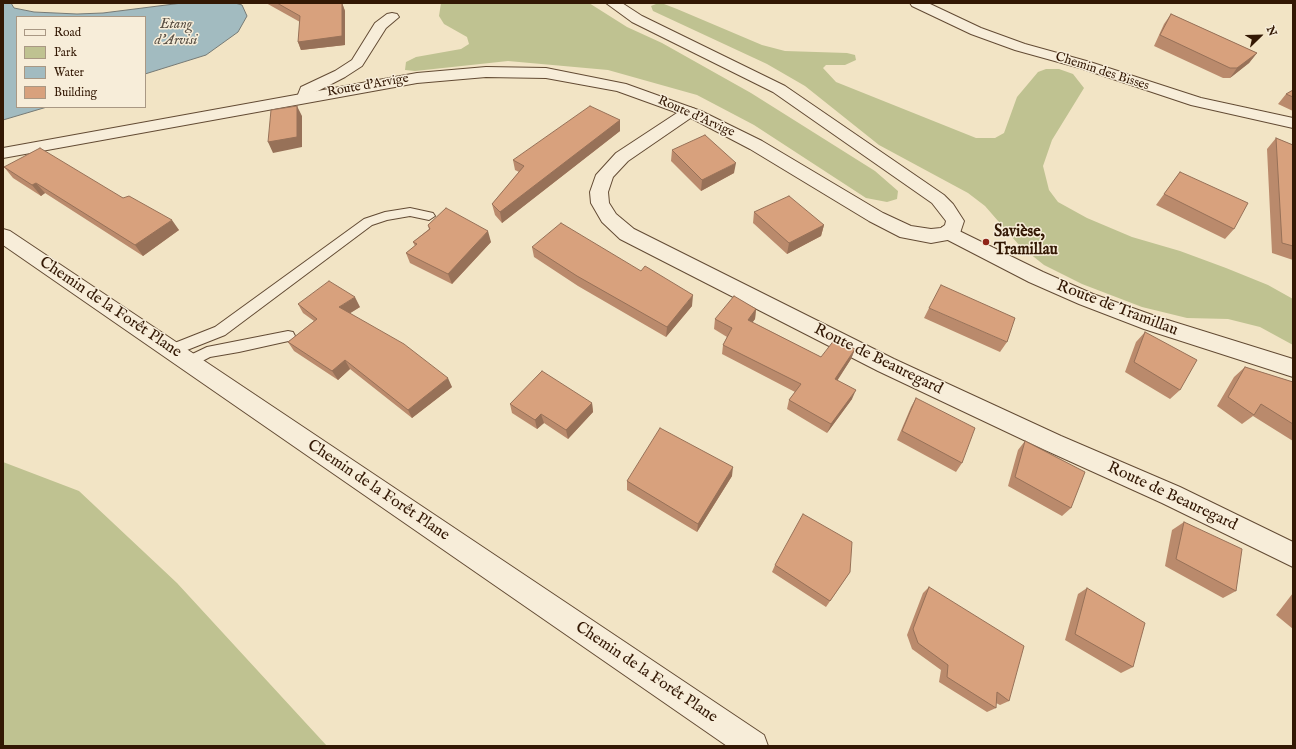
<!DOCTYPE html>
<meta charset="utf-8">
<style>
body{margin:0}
#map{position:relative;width:1296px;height:749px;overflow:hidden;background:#f2e4c5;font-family:"IM FELL English",serif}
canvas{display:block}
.frame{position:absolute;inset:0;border:4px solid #331804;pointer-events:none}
.legend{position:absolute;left:16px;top:16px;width:130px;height:92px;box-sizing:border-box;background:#f7edd9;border:1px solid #a99884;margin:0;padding:5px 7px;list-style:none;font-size:12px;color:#331804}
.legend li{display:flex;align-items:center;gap:8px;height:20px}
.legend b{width:20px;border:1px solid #a99884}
.north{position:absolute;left:1240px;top:16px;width:40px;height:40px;-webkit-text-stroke:3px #f7edd9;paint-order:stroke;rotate:67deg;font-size:11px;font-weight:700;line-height:16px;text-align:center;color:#331804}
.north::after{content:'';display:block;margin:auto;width:14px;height:18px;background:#331804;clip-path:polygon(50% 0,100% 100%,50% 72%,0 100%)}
</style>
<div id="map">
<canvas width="1296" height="749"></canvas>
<div class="frame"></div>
<ul class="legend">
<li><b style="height:5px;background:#f7edd9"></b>Road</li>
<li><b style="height:11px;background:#bfc291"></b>Park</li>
<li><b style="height:11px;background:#a2bbc0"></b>Water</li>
<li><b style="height:11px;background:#d8a17d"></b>Building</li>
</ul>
<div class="north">N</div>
</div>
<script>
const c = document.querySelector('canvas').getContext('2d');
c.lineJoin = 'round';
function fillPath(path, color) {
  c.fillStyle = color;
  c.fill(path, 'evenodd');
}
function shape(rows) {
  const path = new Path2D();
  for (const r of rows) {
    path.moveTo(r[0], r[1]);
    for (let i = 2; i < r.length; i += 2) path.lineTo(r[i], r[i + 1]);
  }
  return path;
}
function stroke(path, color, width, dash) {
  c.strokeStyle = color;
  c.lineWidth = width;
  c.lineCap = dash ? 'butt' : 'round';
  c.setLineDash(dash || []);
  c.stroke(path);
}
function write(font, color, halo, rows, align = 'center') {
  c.font = font + ' "IM FELL English",serif';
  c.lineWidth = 3;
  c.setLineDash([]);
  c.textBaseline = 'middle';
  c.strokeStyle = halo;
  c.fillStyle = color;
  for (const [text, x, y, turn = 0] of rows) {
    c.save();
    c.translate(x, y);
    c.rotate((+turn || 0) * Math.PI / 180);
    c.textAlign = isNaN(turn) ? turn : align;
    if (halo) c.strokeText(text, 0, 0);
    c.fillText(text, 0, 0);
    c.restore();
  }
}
fillPath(shape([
 [441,3,589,3,627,27,662,43,751,93,875,171,898,191,897,199,887,202,866,198,754,125,697,95,640,79,608,70,508,61,415,71,405,70,406,62,416,57,461,49,469,44,467,37,444,24,439,16],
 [656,4,664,4,677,9,762,45,785,51,847,53,855,55,856,60,845,65,826,65,823,68,836,82,976,138,995,138,1004,133,1017,97,1038,72,1046,69,1059,69,1073,74,1084,88,1052,140,1043,166,1049,190,1058,202,1087,218,1132,237,1180,251,1226,268,1268,285,1293,299,1293,345,1260,327,1228,319,1187,318,1142,307,1082,284,1044,265,1019,245,985,206,968,193,879,145,805,86,767,64,653,11,651,6],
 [3,462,79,491,177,583,327,746,3,746]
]), '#bfc291');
const water = shape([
 [3,3,11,3,14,8,34,12,77,14,103,13,182,3,235,3,242,5,247,16,238,32,206,55,145,74,145,17,17,17,17,107,47,107,3,120,3,3]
]);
fillPath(water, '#a2bbc0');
stroke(water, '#767a75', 1);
const service = shape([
 [410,208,433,213,435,216,429,220,410,216,387,220,372,225,225,335,177,354,172,355,167,354,165,350,167,346,215,327,364,219,385,212,410,208],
 [288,331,293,332,295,336,293,340,239,352,210,357,189,368,184,366,182,362,184,358,207,347,288,331]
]);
const minor = shape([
 [910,3,928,3,981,28,1025,44,1090,62,1201,98,1293,118,1293,128,1191,105,1080,68,1015,50,971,34,912,6,910,3],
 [392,13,397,14,399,17,386,28,362,66,345,77,314,93,311,100,299,100,297,97,301,87,335,71,352,60,375,23,387,14,392,13],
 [689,107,695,109,697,112,695,115,628,161,613,177,608,192,609,203,616,214,634,229,894,359,1061,436,1180,487,1293,542,1293,567,1162,503,1045,450,878,371,620,239,602,222,591,203,590,192,596,175,616,153,683,109,689,107],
 [949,226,1043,272,1093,294,1158,317,1293,359,1293,377,1144,329,1079,304,1029,282,942,237,940,232,942,227,949,226],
 [3,229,10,231,764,735,768,746,727,746,3,245,3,229]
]);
const tertiary = shape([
 [606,3,622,3,642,16,785,86,944,195,953,204,964,221,960,233,953,239,931,243,900,237,869,221,750,149,689,117,617,91,546,78,486,77,417,83,3,158,3,148,417,73,486,67,546,68,626,84,701,111,762,141,883,213,911,226,931,229,941,228,945,225,946,221,932,203,773,92,632,22,606,3]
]);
stroke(service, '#634b34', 2);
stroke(minor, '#634b34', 2);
stroke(tertiary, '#634b34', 2);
fillPath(service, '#f7edd9');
fillPath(minor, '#f7edd9');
fillPath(tertiary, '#f7edd9');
fillPath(shape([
 [266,3,342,3,345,11,345,45,301,50,298,42,300,22],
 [1171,14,1257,53,1249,63,1230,78,1223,78,1154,46,1164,24],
 [1293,90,1293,111,1278,104,1286,94],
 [620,120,620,131,502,223,495,215,492,204,519,172,515,170,513,160],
 [1276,138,1293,145,1293,260,1272,253,1267,149],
 [672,150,734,173,701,191,671,161],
 [4,167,123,198,179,230,143,256,45,193,41,196,13,178],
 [1180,172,1234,229,1225,239,1156,205],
 [754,212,824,225,821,236,787,254,753,223],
 [428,225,491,242,452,284,410,263,406,253,415,246,413,242,429,229],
 [532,247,692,306,666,337,578,286,534,257],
 [298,304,360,307,350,313,452,387,412,418,350,369,338,380,294,351,288,342,314,321,303,313],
 [929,308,1007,342,1000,352,924,318],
 [756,309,755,319,752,322,821,357,855,349,851,359,837,380,852,399,827,433,787,409,789,400,795,392,722,354,723,345,727,337,714,329,715,319],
 [1145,332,1180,390,1170,399,1125,372,1136,342],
 [1245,367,1293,382,1293,441,1253,416,1242,424,1217,406,1234,377],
 [916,398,962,463,956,472,897,440,911,407],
 [592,403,593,412,568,439,544,423,537,429,512,413,510,404],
 [1025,441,1071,508,1062,516,1008,486,1018,450],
 [732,476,697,532,627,490,627,481],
 [1184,522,1236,591,1223,598,1165,566,1172,530],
 [775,565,850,572,826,607,772,572],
 [929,587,1009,701,1000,705,996,703,996,708,987,712,939,682,941,670,912,649,907,635,923,593],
 [1087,588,1133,667,1121,673,1065,640,1078,594],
 [1293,593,1293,629,1276,615]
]), '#ba8a6c');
fillPath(shape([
 [342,3,345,11,345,45,301,50,298,42],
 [1257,53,1249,63,1230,78,1237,68],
 [297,106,302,116,302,147,273,153,268,142],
 [620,120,620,131,502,223,500,212],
 [736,163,734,173,701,191,702,180],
 [36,183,45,193,41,196,32,185],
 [172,220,179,230,143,256,135,245],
 [824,225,821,236,787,254,789,243],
 [488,231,491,242,452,284,448,274],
 [693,295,692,306,666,337,667,327],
 [355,297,360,307,344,317,339,307],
 [756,309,755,319,747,330,748,320],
 [855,349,851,359,832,389,835,379],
 [345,360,350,369,338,380,332,371],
 [448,378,452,387,412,418,408,410],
 [856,390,852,399,827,433,831,424],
 [592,403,593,412,568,439,566,430],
 [541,414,544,423,537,429,535,420],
 [733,467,732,476,697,532,698,524]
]), '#977158');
const building = shape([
 [277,3,342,3,342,36,298,42,300,16,277,3],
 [1171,14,1257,53,1237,68,1230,68,1160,35,1171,14],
 [1293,90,1293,97,1286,94,1293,90],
 [297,106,297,137,268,142,271,110,297,106],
 [590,106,620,120,500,212,492,204,524,166,513,160,590,106],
 [705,135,736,163,702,180,672,150,705,135],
 [1276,138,1293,145,1293,246,1282,243,1276,138],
 [40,148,123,198,129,196,172,220,135,245,36,183,32,185,4,167,40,148],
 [1180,172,1248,203,1234,229,1164,194,1180,172],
 [789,196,824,225,789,243,754,212,789,196],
 [446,208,488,231,448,274,406,253,417,244,413,242,430,229,428,225,446,208],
 [561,223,641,271,645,266,693,295,667,327,577,276,532,247,561,223],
 [329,281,355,297,339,307,404,344,448,378,408,410,345,360,332,371,288,342,317,319,298,304,329,281],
 [941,285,1015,318,1007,342,929,308,941,285],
 [734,296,756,309,748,320,821,357,835,339,855,349,835,379,856,390,831,424,789,400,801,384,723,345,732,328,715,319,734,296],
 [1145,332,1197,360,1180,390,1134,362,1145,332],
 [1245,367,1293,382,1293,424,1261,404,1254,415,1228,397,1245,367],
 [542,371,592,403,566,430,541,414,535,420,510,404,542,371],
 [916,398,975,428,962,463,902,431,916,398],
 [660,428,733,467,698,524,627,481,660,428],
 [1025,441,1085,472,1071,508,1015,477,1025,441],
 [803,514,852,542,850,572,830,601,775,565,803,514],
 [1184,522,1242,549,1236,591,1176,559,1184,522],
 [929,587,1024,646,1009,701,997,692,996,708,947,677,948,665,918,643,913,629,929,587],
 [1087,588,1145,623,1133,667,1075,634,1087,588]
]);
fillPath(building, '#d8a17d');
stroke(building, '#977158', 1);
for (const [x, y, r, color] of [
 [986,242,4,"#8f2418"]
]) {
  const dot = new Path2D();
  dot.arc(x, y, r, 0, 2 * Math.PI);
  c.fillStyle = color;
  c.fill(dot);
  stroke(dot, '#f7edd9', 1.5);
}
write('13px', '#331804', '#f7edd9', [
 ["Chemin des Bisses",1102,72,18],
 ["Route d'Arvige",368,86,-10],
 ["Route d'Arvige",696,117,24]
]);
write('italic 14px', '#5a5146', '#f7edd9', [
 ["Etang",176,25],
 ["d'Arvisi",176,41]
]);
write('bold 16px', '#331804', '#f7edd9', [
 ["Savièse,",994,233],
 ["Tramillau",994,251]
], 'left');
write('16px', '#331804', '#f7edd9', [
 ["Chemin de la Forêt Plane",110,308,34],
 ["Route de Tramillau",1117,309,21],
 ["Route de Beauregard",878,360,26],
 ["Chemin de la Forêt Plane",378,491,34],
 ["Route de Beauregard",1172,497,25],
 ["Chemin de la Forêt Plane",646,673,34]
]);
</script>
